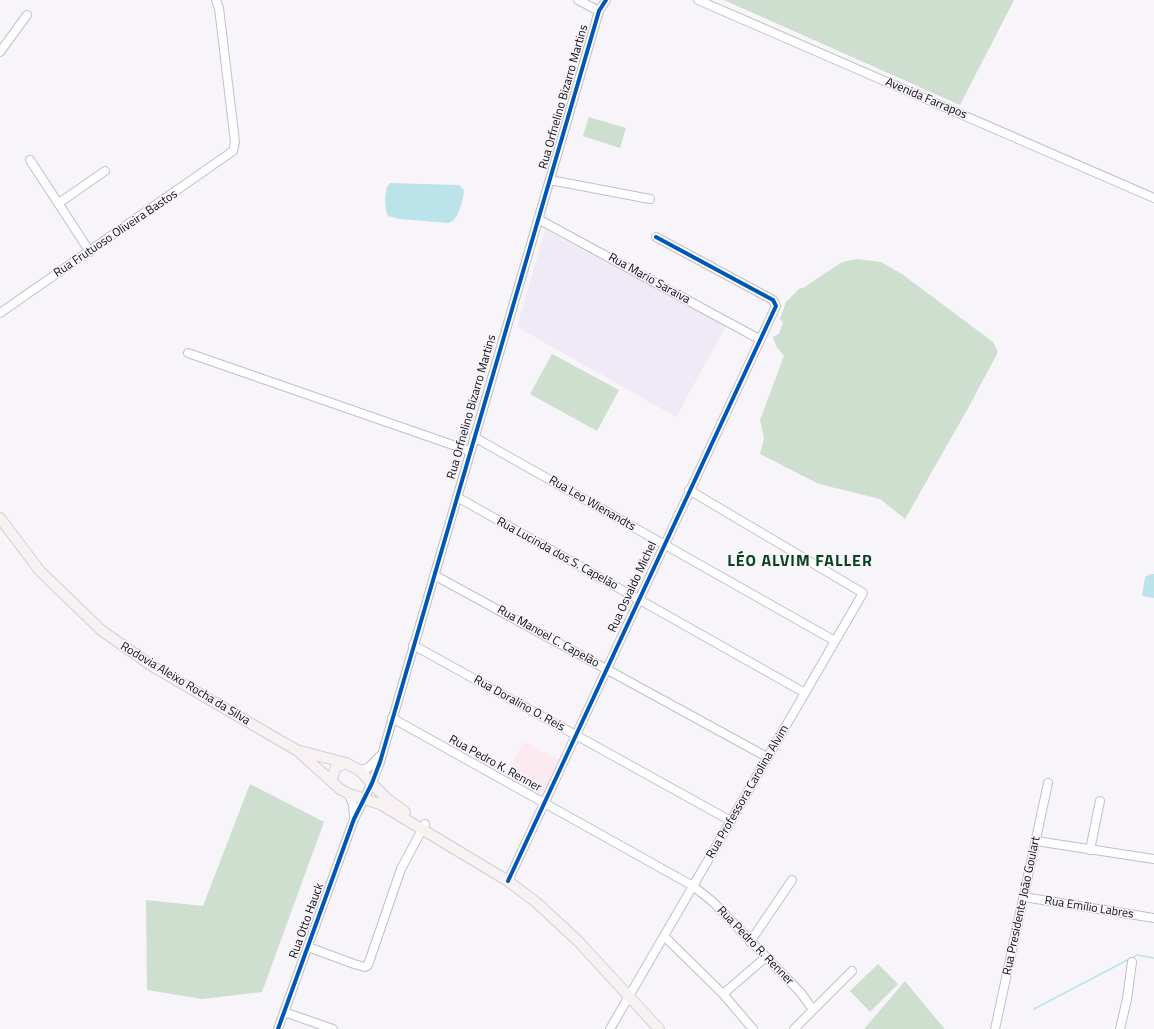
<!DOCTYPE html>
<meta charset="utf-8">
<style>
body{margin:0}
canvas{display:block;background:#f7f5f9}
</style>
<canvas width="1154" height="1029"></canvas>
<script>
const c = document.querySelector('canvas').getContext('2d');
c.lineJoin = 'round';
function fillPath(path, color) {
  c.fillStyle = color;
  c.fill(path, 'evenodd');
}
function shape(rows) {
  const path = new Path2D();
  for (const r of rows) {
    path.moveTo(r[0], r[1]);
    for (let i = 2; i < r.length; i += 2) path.lineTo(r[i], r[i + 1]);
  }
  return path;
}
function stroke(path, color, width, dash) {
  c.strokeStyle = color;
  c.lineWidth = width;
  c.lineCap = dash ? 'butt' : 'round';
  c.setLineDash(dash || []);
  c.stroke(path);
}
function write(font, color, halo, rows, align = 'center') {
  c.font = font + ' "Titillium Web",sans-serif';
  c.lineWidth = 3;
  c.setLineDash([]);
  c.textBaseline = 'middle';
  c.strokeStyle = halo;
  c.fillStyle = color;
  for (const [text, x, y, turn = 0] of rows) {
    c.save();
    c.translate(x, y);
    c.rotate((+turn || 0) * Math.PI / 180);
    c.textAlign = isNaN(turn) ? turn : align;
    if (halo) c.strokeText(text, 0, 0);
    c.fillText(text, 0, 0);
    c.restore();
  }
}
fillPath(shape([
 [545,230,726,326,676,417,517,327]
]), '#efeaf5');
fillPath(shape([
 [524,741,559,760,542,797,505,777]
]), '#fbebf0');
fillPath(shape([
 [724,0,1014,0,960,105],
 [589,117,626,128,620,148,583,136],
 [857,259,881,262,902,274,993,342,997,350,997,354,967,410,905,519,880,499,819,484,760,454,764,438,760,420,784,356,776,346,773,337,779,334,783,322,780,319,786,302,800,288,803,288,842,262],
 [552,354,619,390,597,431,530,394],
 [250,784,324,822,262,992,202,999,147,990,146,900,203,906],
 [878,964,898,984,870,1012,850,991],
 [905,981,927,1008,945,1029,864,1029]
]), '#cedecf');
fillPath(shape([
 [390,183,459,185,464,190,463,199,457,216,453,221,448,223,400,219,388,216,386,211,385,198,387,187],
 [1150,574,1154,574,1154,598,1142,596,1145,577]
]), '#bce3ea');
stroke(shape([
 [1034,1009,1137,955,1154,958]
]), '#bce3ea', 1.5);
const minor = shape([
 [578,0,599,11],
 [698,0,1154,198],
 [0,52,27,15],
 [30,160,90,252],
 [550,180,650,199],
 [59,203,105,171],
 [538,219,759,339],
 [0,313,233,151,235,142,219,8,216,0],
 [188,353,470,451],
 [474,437,835,641],
 [457,497,805,693],
 [434,575,767,757],
 [413,645,731,821],
 [392,718,693,886,713,902,766,957,801,993,813,1010],
 [359,770,368,768,381,755],
 [349,794,353,805,354,816],
 [1036,841,1154,859],
 [1090,850,1100,801],
 [508,881,776,306,773,300,656,237],
 [1024,897,1154,918],
 [664,936,723,994,753,1029],
 [750,942,792,880],
 [308,947,354,964,365,967,368,965,401,869,425,824],
 [723,994,766,957],
 [284,1012,333,1029],
 [278,1029,354,819,372,783,380,762,599,11,606,0],
 [610,1029,863,593,689,490],
 [794,1029,852,971],
 [995,1029,1048,783],
 [1120,1029,1127,999,1132,962]
]);
const major = shape([
 [0,518,40,571,101,630,152,666,298,751,340,789,349,794,380,804,508,881,537,903,578,941,659,1029],
 [300,751,346,763,359,770,385,797,405,812],
 [333,783,332,778,336,767,346,763]
]);
stroke(minor, '#c3bfc6', 10);
stroke(major, '#d1cfd2', 12);
stroke(minor, '#fefefe', 8);
stroke(major, '#f7f2f1', 10);
stroke(shape([
 [508,881,776,306,773,300,656,237],
 [278,1029,354,819,372,783,380,762,599,11,606,0]
]), '#0057b8', 4);
write('12px', '#0f0a14', '#f7f4fa', [
 ["Rua Orfnelino Bizarro Martins",564,97,-74],
 ["Avenida Farrapos",926,99,23],
 ["Rua Frutuoso Oliveira Bastos",116,234,-34],
 ["Rua Mario Saraiva",649,279,29],
 ["Rua Orfnelino Bizarro Martins",472,407,-74],
 ["Rua Leo Wienandts",592,504,30],
 ["Rua Lucinda dos S. Capelão",557,554,29],
 ["Rua Osvaldo Michel",633,587,-65],
 ["Rua Manoel C. Capelão",548,637,29],
 ["Rodovia Aleixo Rocha da Silva",185,684,31],
 ["Rua Doralino O. Reis",519,704,29],
 ["Rua Pedro K. Renner",495,764,29],
 ["Rua Professora Carolina Alvim",748,792,-60],
 ["Rua Presidente João Goulart",1022,906,-78],
 ["Rua Emílio Labres",1089,908,9],
 ["Rua Otto Hauck",307,921,-70],
 ["Rua Pedro R. Renner",755,946,46]
]);
c.letterSpacing = '1px';
write('bold 16px', '#0a4120', '#f7f4fa', [
 ["LÉO ALVIM FALLER",800,562]
]);
c.letterSpacing = '0px';
</script>
